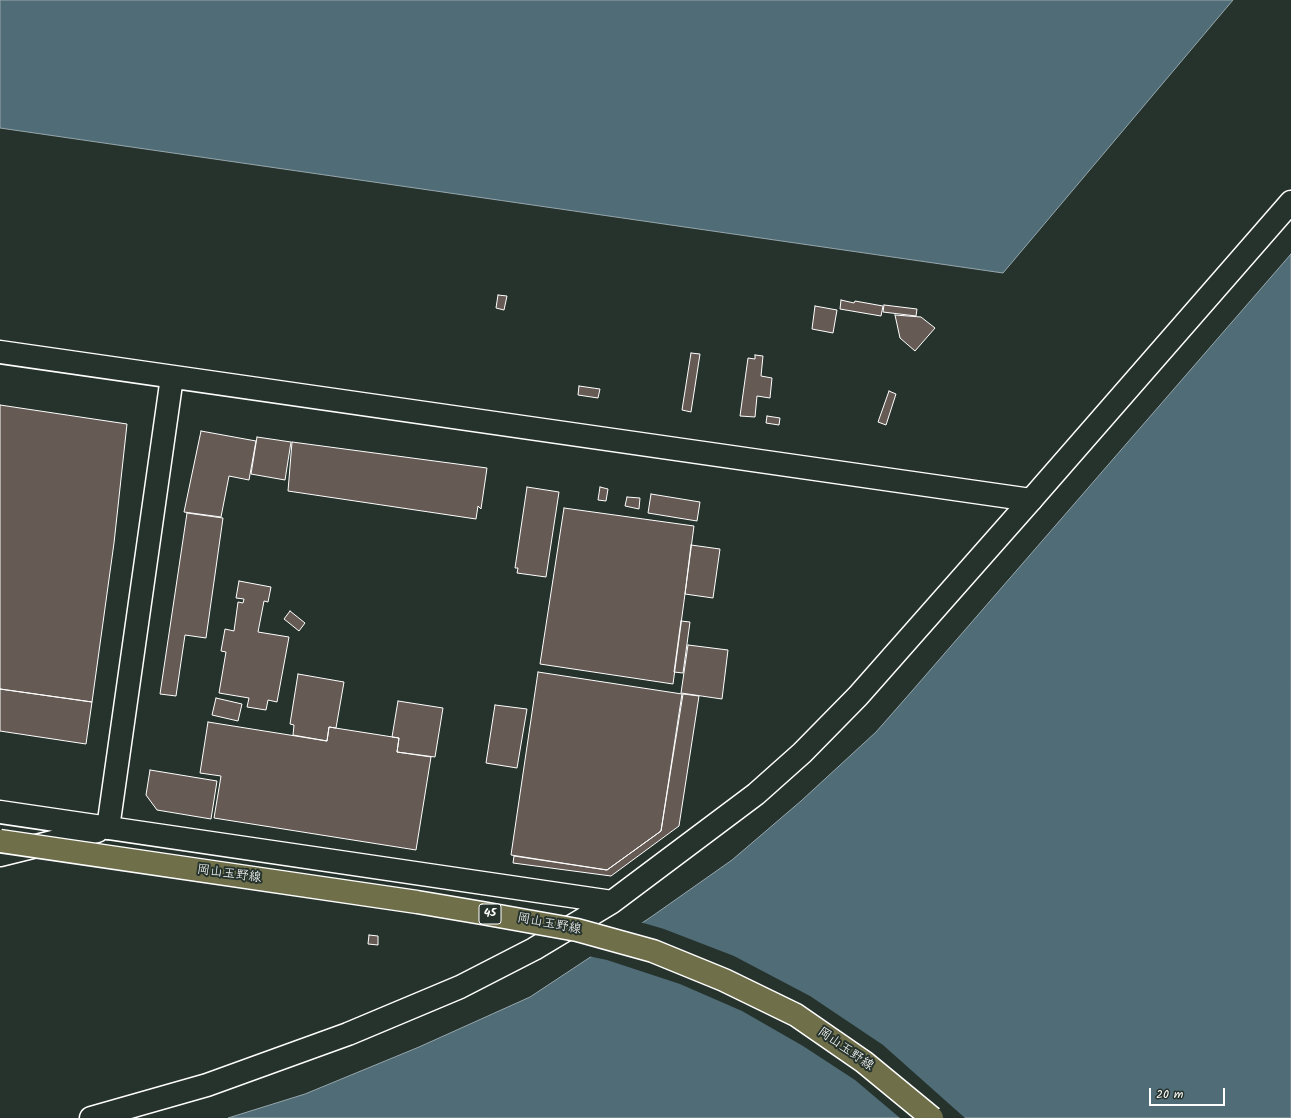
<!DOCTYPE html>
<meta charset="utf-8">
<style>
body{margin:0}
#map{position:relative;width:1291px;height:1118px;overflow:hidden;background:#26332d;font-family:Kalam,sans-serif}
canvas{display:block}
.scale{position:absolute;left:1149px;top:1088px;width:76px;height:18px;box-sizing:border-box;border:2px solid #fff;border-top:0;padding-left:5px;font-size:12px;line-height:14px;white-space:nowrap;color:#fff;-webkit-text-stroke:3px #26332d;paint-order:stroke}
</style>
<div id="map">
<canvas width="1291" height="1118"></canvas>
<div class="scale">20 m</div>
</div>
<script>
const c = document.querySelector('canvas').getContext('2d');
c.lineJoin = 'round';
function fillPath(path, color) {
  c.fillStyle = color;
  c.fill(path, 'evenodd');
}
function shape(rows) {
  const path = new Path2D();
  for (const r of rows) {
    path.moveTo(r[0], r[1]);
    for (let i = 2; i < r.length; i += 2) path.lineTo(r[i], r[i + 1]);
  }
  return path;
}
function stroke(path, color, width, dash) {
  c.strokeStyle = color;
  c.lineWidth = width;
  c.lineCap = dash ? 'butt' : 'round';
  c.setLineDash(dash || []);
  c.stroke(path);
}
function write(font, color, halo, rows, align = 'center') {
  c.font = font + ' Kalam,"Klee One",sans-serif';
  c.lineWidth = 4;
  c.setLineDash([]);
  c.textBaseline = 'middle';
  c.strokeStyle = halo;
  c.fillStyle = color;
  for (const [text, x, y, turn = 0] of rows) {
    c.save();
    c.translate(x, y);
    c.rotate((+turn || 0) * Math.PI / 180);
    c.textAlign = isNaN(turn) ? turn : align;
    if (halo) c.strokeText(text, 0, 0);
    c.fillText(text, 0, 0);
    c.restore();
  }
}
const water = shape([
 [0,0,1233,0,1003,273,0,128,0,0],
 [1291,254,1291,1118,228,1118,305,1094,419,1047,530,997,651,917,732,860,801,801,876,732,912,691,1291,254]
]);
fillPath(water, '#506c76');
stroke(water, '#96a7ad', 1);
fillPath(shape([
 [640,922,664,929,734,956,810,996,883,1045,965,1118,900,1118,855,1080,803,1046,742,1011,680,984,607,960,588,956]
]), '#26332d');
const building = shape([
 [498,295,507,296,504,310,496,308,498,295],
 [841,300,854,303,855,301,883,306,881,316,840,309,841,300],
 [884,305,917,309,916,316,883,312,884,305],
 [815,306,837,310,833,333,812,329,815,306],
 [895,315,921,317,935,328,915,351,900,338,895,315],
 [691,353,700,354,691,412,682,410,691,353],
 [755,355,763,356,761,376,772,378,770,398,757,396,755,417,740,416,748,358,755,359,755,355],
 [579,386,600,389,598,398,578,395,579,386],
 [889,391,896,394,886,425,878,422,889,391],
 [0,405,127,424,114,543,92,702,0,689,0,405],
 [767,416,780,418,779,425,766,423,767,416],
 [201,431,256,441,249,480,229,476,221,517,184,512,201,431],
 [257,437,291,442,285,480,251,474,257,437],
 [292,442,487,468,481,509,478,506,476,519,288,491,292,442],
 [527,487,559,492,546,577,517,573,518,568,515,568,527,487],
 [600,487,608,489,606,501,598,500,600,487],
 [651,494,700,502,697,521,648,513,651,494],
 [627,497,640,498,639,509,625,506,627,497],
 [564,508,694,526,673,684,540,664,564,508],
 [187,513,223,518,206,638,185,635,176,696,160,694,187,513],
 [691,545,720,549,713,598,685,594,691,545],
 [239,581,271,587,268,602,264,601,258,632,289,637,277,702,268,700,266,710,247,707,249,698,219,693,226,652,221,651,225,629,234,631,238,602,243,603,244,599,236,598,239,581],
 [290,611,305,623,299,631,284,619,290,611],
 [681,621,690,622,683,673,674,672,681,621],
 [688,645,728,650,722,699,681,693,688,645],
 [538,672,682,694,661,831,607,870,511,855,538,672],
 [298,674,344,682,336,728,329,727,327,741,293,735,294,725,290,724,298,674],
 [0,689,92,702,86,744,0,731,0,689],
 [683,694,699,696,679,826,611,876,513,863,514,856,607,870,661,831,683,694],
 [216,698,242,704,238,721,212,715,216,698],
 [398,701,443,708,435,757,397,752,399,738,392,737,398,701],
 [495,705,527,709,517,768,486,763,495,705],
 [208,722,327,741,329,727,399,738,397,752,431,757,416,850,214,818,221,776,200,773,208,722],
 [150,770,217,781,211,819,157,810,146,795,150,770],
 [369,935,378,936,378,945,368,944,369,935]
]);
fillPath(building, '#665b54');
stroke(building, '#fff', 1);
const street = shape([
 [0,812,612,902],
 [0,855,97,831],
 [91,1118,207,1085,348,1034,460,987,534,949,612,902,756,794,802,753,858,696,1031,500,1291,202]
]);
const secondary = shape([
 [0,352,1031,500],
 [108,828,172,377]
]);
stroke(street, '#fff', 25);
stroke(secondary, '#fff', 25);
stroke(street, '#26332d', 22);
stroke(secondary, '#26332d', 22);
const primaryBridge = shape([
 [0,841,417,902,482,913,577,930,653,951,724,980,796,1015,864,1062,932,1118]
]);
stroke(primaryBridge, '#fff', 25, []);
stroke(primaryBridge, '#6f704a', 22);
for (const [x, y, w] of [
 [490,914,22]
]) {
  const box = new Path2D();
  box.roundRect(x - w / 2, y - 10, w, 20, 3);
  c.fillStyle = '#26332d';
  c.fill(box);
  stroke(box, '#fff', 1);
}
write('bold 12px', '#fff', null, [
 ["45",490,914]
]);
write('13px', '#fff', '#26332d', [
 ["岡山玉野線",229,875,8],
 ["岡山玉野線",549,925,11],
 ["岡山玉野線",845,1050,35]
]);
</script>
